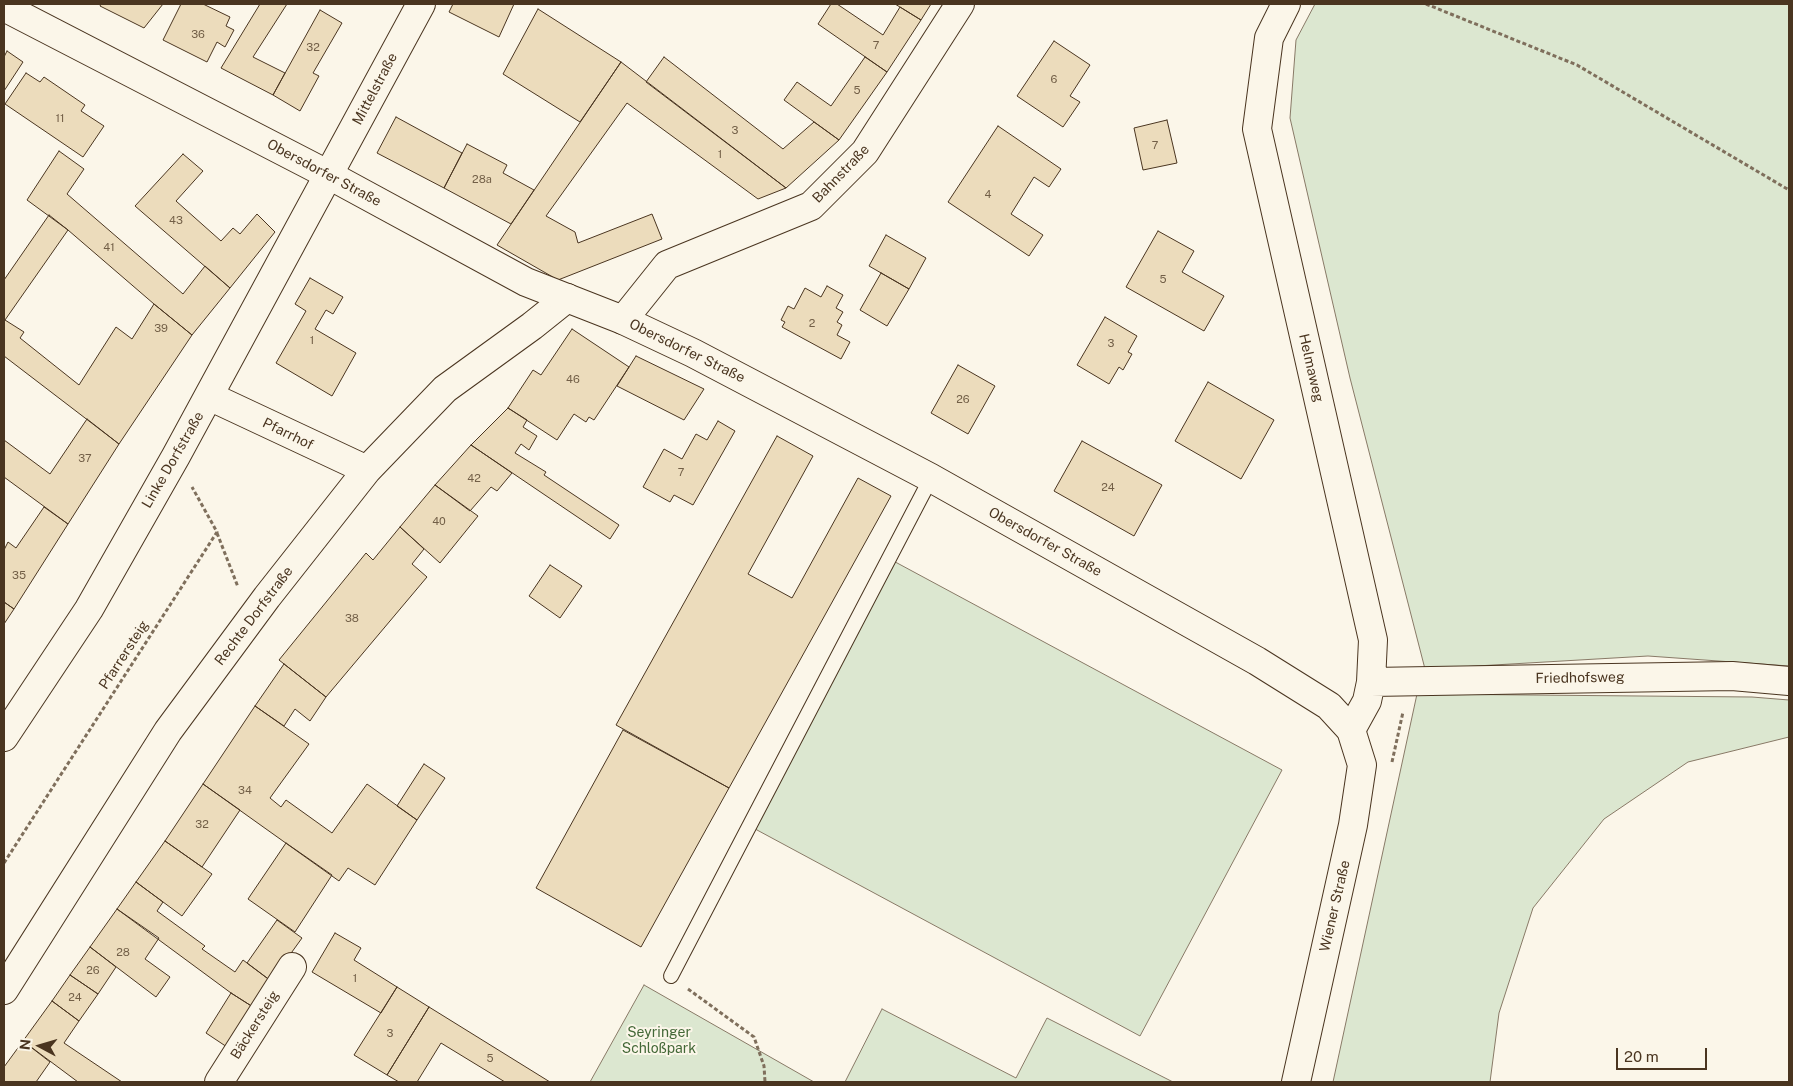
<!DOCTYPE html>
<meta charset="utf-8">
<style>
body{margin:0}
#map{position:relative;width:1793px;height:1086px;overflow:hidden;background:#fbf6e9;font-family:"Public Sans",sans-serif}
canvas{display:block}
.frame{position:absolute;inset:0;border:5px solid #4a3520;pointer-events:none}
.north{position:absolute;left:15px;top:1021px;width:50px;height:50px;-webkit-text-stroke:4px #fbf6e9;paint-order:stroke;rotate:276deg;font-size:14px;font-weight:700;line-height:20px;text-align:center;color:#4a3520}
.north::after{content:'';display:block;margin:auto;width:18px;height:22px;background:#4a3520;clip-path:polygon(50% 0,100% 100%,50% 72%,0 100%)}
.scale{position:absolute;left:1616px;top:1048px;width:91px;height:22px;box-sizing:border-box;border:2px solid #4a3520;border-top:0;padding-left:6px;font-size:15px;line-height:18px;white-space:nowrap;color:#4a3520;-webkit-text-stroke:4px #fbf6e9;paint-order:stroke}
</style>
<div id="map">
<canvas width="1793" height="1086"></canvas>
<div class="frame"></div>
<div class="north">N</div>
<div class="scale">20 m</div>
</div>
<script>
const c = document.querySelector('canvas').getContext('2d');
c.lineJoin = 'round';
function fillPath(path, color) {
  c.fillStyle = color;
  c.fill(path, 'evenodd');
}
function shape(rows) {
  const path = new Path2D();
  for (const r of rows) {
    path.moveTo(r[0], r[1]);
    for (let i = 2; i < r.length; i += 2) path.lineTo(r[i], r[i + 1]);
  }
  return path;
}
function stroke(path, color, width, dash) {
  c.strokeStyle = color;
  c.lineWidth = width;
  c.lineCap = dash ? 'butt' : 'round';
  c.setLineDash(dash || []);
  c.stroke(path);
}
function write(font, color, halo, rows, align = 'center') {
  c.font = font + ' "Public Sans",sans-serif';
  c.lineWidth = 4;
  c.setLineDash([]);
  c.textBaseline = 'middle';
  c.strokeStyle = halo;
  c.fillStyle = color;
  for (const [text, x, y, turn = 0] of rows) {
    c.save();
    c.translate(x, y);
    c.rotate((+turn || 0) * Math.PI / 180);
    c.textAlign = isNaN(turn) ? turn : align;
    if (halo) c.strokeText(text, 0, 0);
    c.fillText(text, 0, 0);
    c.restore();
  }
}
const green = shape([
 [1315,4,1789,4,1789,666,1648,656,1425,669,1350,378,1290,118,1296,40,1315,4],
 [886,557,1282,770,1140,1036,744,823,886,557],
 [1417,694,1752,697,1789,700,1789,737,1688,762,1604,819,1533,908,1499,1013,1490,1082,1333,1082,1417,694],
 [644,985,814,1082,590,1082,644,985],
 [882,1009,1016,1078,1047,1018,1173,1082,845,1082,882,1009]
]);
fillPath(green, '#dce7d0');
stroke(green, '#887966', 1);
const building = shape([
 [101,4,163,4,144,28,100,6,101,4],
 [181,4,203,4,230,17,226,26,234,30,225,47,217,42,207,62,163,40,181,4],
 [260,4,287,4,253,57,285,73,273,95,221,68,260,4],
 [453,4,514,4,499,37,449,12,453,4],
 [831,4,837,4,883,35,900,7,921,20,887,72,818,24,831,4],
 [895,4,931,4,921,20,895,4],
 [538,9,621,62,580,122,503,74,538,9],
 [320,10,342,23,313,73,319,76,300,111,273,95,320,10],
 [1054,41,1090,65,1070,96,1080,102,1063,127,1017,96,1054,41],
 [7,51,23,62,4,91,4,57,7,51],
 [664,57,783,149,814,122,839,140,786,188,646,82,664,57],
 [865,57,887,72,839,140,784,100,797,82,831,106,865,57],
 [621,62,786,188,758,199,627,103,546,216,575,232,578,243,652,214,662,239,558,280,497,245,621,62],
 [26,73,40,82,44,77,85,105,81,111,104,126,83,157,5,104,26,73],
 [396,117,462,153,444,188,377,153,396,117],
 [1167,120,1177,163,1143,170,1134,128,1167,120],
 [998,126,1061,169,1049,187,1034,177,1011,214,1043,235,1029,256,948,202,998,126],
 [467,144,507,165,503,173,534,190,511,224,444,188,467,144],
 [59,151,84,169,67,194,183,294,205,266,230,288,192,335,154,304,68,230,27,200,59,151],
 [183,154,203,171,176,201,221,241,233,228,240,234,257,214,275,232,230,288,135,206,183,154],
 [49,215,68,230,5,320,24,332,20,338,79,385,116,327,132,339,154,304,192,335,119,444,4,356,4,280,49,215],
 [1158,231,1194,251,1182,272,1224,296,1204,331,1126,287,1158,231],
 [886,235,926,258,909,289,869,266,886,235],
 [881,273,909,289,887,326,860,310,881,273],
 [310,278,343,297,333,314,326,310,315,329,356,353,332,396,276,363,306,311,295,304,310,278],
 [827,286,843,295,836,308,843,312,837,322,842,325,837,335,850,342,841,359,782,327,785,322,781,320,788,306,794,309,805,288,821,297,827,286],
 [1105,317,1137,336,1128,352,1132,354,1123,370,1119,367,1109,384,1077,365,1105,317],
 [572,329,629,367,594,420,589,417,586,422,574,414,557,440,508,408,533,370,541,375,572,329],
 [636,356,704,389,684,420,617,386,636,356],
 [958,365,995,386,968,434,931,413,958,365],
 [1208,382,1274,420,1241,479,1175,441,1208,382],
 [508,408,527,420,523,427,537,436,529,450,521,444,515,453,546,472,544,475,619,525,610,539,471,445,508,408],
 [87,419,119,444,68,524,4,477,4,440,50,474,87,419],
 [718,421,735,431,693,505,674,495,670,502,643,487,664,449,682,459,696,434,707,440,718,421],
 [777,436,813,456,748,574,792,598,858,478,891,496,729,788,616,725,777,436],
 [1082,441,1162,485,1134,536,1054,491,1082,441],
 [471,445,512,473,497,491,491,487,470,511,435,485,471,445],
 [435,485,478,516,440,563,400,527,435,485],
 [44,507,68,524,14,609,4,602,4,550,8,542,16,548,44,507],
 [400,527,424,549,412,564,427,577,326,697,279,660,366,553,373,560,400,527],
 [550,565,582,586,560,618,529,596,550,565],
 [4,602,14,609,4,624,4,602],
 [284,664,326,697,310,721,295,709,284,726,255,706,284,664],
 [255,706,309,744,270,798,281,807,286,800,332,833,367,784,417,820,375,885,348,868,339,881,203,784,255,706],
 [623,730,729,788,641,947,536,888,623,730],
 [424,764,445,778,417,820,397,806,424,764],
 [203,784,240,810,202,867,165,841,203,784],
 [165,841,212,874,182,916,136,882,165,841],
 [286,843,332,875,295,932,248,899,286,843],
 [136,882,163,902,157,911,205,946,202,949,235,972,243,960,271,981,253,1007,231,993,117,909,136,882],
 [117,909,159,938,145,959,170,977,156,997,90,947,117,909],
 [277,920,302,938,271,981,247,963,277,920],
 [335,933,361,948,354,960,397,987,381,1013,312,972,335,933],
 [90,947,116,967,98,994,70,975,90,947],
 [70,975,98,994,79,1021,52,1001,70,975],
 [397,987,429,1007,387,1075,354,1055,397,987],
 [231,993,253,1007,227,1047,206,1033,231,993],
 [52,1001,79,1021,64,1043,122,1082,78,1082,23,1041,52,1001],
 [429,1007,550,1082,505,1082,441,1043,417,1082,399,1082,387,1075,429,1007],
 [23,1041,50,1062,36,1082,4,1082,4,1067,23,1041]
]);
fillPath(building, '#ecdcbc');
stroke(building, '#4a3520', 1);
const lane = shape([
 [671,976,931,478]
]);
const street = shape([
 [1286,4,1269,38,1257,129,1373,640,1371,682,1367,701,1351,730],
 [623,320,667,265,811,206,865,152,960,4],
 [209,396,367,470],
 [1371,682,1732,676,1789,681],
 [4,737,89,609,176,456,421,4],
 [4,990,168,731,267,597,367,470,445,389,532,326,567,298],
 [219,1082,292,967]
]);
const secondary = shape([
 [4,7,329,175,526,282,623,320,693,353,931,478,1257,661,1329,706,1351,730,1362,765,1353,825,1296,1082]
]);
stroke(lane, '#4a3520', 16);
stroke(street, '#4a3520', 30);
stroke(secondary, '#4a3520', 30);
stroke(shape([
 [1426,4,1577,65,1789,190],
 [217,533,238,587],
 [1392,762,1403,712],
 [4,863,217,532,192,487],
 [688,989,754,1037,764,1066,765,1082]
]), '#7f6f5c', 3, [4, 2.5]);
stroke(lane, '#fbf6e9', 14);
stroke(street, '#fbf6e9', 28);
stroke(secondary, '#fbf6e9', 28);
write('11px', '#725f47', null, [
 ["36",198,35],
 ["7",876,46],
 ["32",313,48],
 ["6",1054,80],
 ["5",857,91],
 ["11",60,119],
 ["3",735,131],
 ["7",1155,146],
 ["1",720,155],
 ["28a",482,180],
 ["4",988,195],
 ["43",176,221],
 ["41",109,248],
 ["5",1163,280],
 ["2",812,324],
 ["39",161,329],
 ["1",312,341],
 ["3",1111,344],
 ["46",573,380],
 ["26",963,400],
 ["37",85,459],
 ["7",681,473],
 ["42",474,479],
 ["24",1108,488],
 ["40",439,522],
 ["35",19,576],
 ["38",352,619],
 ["34",245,791],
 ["32",202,825],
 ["28",123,953],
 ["26",93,971],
 ["1",355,979],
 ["24",75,998],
 ["3",390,1034],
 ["5",490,1059]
]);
write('14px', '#4a3520', '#fbf6e9', [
 ["Mittelstraße",375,89,-62],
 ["Obersdorfer Straße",324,173,28],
 ["Bahnstraße",841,174,-46],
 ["Obersdorfer Straße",687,351,26],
 ["Helmaweg",1311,368,77],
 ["Pfarrhof",288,434,26],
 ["Linke Dorfstraße",173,460,-60],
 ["Obersdorfer Straße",1045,542,29],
 ["Rechte Dorfstraße",254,616,-53],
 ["Pfarrersteig",124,655,-57],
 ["Friedhofsweg",1580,678,-1],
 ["Wiener Straße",1335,906,-77],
 ["Bäckersteig",255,1025,-58]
]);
write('14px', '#436837', '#fbf6e9', [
 ["Seyringer",659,1033],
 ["Schloßpark",659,1049]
]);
</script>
